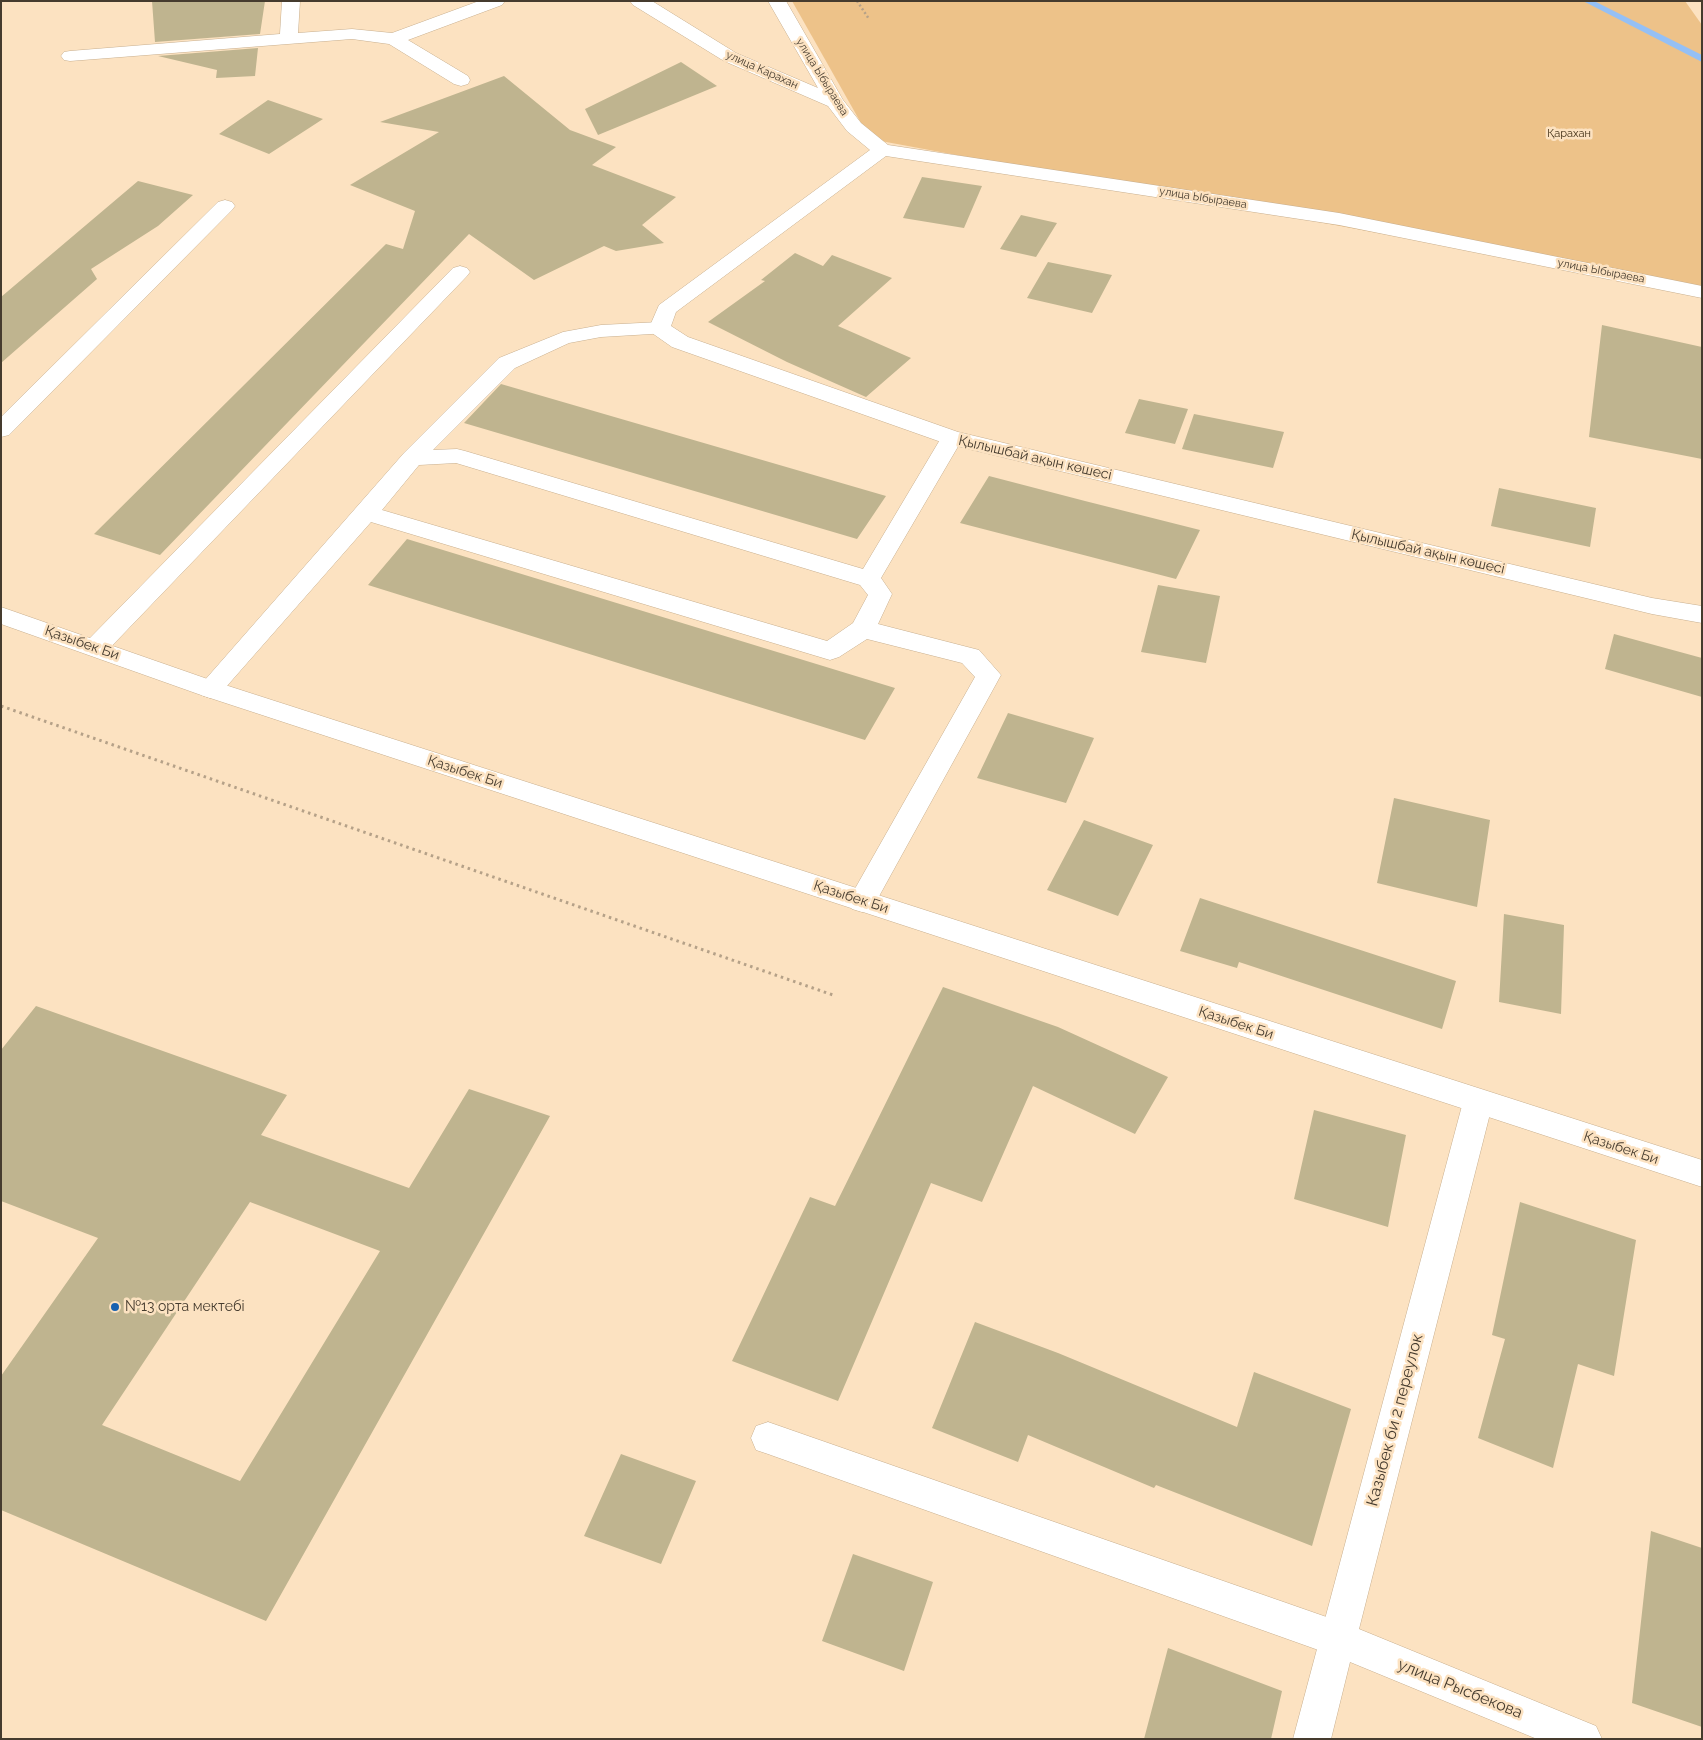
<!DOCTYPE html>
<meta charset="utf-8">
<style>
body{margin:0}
#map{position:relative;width:1703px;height:1740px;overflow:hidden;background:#fce2c1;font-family:Raleway,sans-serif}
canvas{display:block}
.frame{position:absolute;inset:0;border:2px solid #453b2e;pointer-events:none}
</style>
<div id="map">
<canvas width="1703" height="1740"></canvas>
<div class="frame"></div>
</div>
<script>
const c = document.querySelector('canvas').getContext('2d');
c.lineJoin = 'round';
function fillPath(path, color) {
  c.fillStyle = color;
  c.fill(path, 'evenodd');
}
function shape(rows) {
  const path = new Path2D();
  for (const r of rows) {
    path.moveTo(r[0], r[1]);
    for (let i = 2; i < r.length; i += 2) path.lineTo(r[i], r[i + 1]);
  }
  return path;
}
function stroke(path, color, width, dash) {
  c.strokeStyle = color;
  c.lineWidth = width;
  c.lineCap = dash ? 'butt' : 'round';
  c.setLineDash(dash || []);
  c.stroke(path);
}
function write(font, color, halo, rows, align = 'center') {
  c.font = font + ' Raleway,sans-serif';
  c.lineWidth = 5;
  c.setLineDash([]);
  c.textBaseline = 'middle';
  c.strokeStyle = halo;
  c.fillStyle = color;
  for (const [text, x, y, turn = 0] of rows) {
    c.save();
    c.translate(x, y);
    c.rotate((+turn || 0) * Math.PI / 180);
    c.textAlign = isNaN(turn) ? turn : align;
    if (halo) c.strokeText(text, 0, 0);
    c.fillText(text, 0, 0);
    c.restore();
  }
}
fillPath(shape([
 [792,1,1685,1,1702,25,1702,293,870,139]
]), '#edc289');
fillPath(shape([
 [1583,1,1594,1,1702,55,1702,62,1583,1]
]), '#95c0f5');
fillPath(shape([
 [152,1,265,1,260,34,155,42],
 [258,48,255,76,216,78,217,70,158,56],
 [681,62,717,86,598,135,585,109],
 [504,76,570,130,616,147,592,165,676,197,642,225,664,243,616,251,604,246,534,280,469,234,160,555,94,534,386,244,403,249,415,211,350,185,439,132,380,122],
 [268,100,323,119,269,154,219,134],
 [922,177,982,186,964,228,903,218],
 [138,181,193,195,158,226,91,269,97,279,1,363,1,297],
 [1021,215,1057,223,1036,257,1000,249],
 [795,253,823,266,832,255,892,278,838,326,911,358,866,397,787,362,708,322,765,281,761,280],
 [1048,262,1112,275,1092,313,1027,298],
 [1602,325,1702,347,1702,459,1589,437],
 [501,384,886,496,857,539,464,423],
 [1139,399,1188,409,1175,444,1125,433],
 [1194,414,1284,432,1273,468,1182,449],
 [989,476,1085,501,1200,530,1176,579,960,523],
 [1499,488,1596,508,1590,547,1491,526],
 [407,539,895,688,865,740,368,585],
 [1158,585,1220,596,1206,663,1141,652],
 [1614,634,1702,658,1702,697,1605,669],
 [1008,713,1094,738,1066,803,977,778],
 [1394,798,1490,820,1477,907,1377,883],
 [1084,820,1153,845,1118,916,1047,890],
 [1200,898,1456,981,1442,1029,1239,962,1237,968,1180,951],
 [1504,914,1564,925,1561,1014,1499,1002],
 [943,987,1058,1027,1168,1077,1135,1134,1033,1086,982,1202,931,1183,838,1401,732,1361,810,1197,835,1206],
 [36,1006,287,1095,261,1135,409,1188,469,1089,550,1116,266,1621,1,1510,1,1376,98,1238,1,1201,1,1050],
 [250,1202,380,1251,240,1481,102,1425],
 [1314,1110,1406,1135,1388,1227,1294,1199],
 [1520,1202,1636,1240,1614,1376,1578,1364,1553,1468,1478,1438,1505,1339,1492,1335],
 [975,1322,1058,1353,1237,1427,1254,1372,1351,1409,1312,1546,1156,1485,1154,1488,1028,1435,1018,1462,932,1428],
 [621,1454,696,1481,661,1564,584,1536],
 [1651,1531,1702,1548,1702,1727,1632,1703],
 [853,1554,933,1582,904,1671,822,1641],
 [1168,1648,1282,1691,1271,1739,1144,1739]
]), '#bfb48f');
const service = shape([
 [282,1,300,1,298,33,352,29,392,33,479,1,505,1,502,5,408,40,468,76,470,80,468,84,461,86,454,84,389,44,352,39,70,61,64,60,61,56,64,52,70,51,280,34,282,1],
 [225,200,232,202,235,206,232,210,9,435,1,437,1,417,218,202,225,200],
 [460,266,467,268,470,272,467,276,105,653,96,656,87,653,84,647,87,641,453,268,460,266],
 [660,322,668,323,671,328,668,333,601,337,569,343,515,368,433,450,457,449,465,451,863,569,944,433,952,431,960,433,963,438,881,578,892,594,878,624,979,650,1001,675,872,909,862,912,852,909,848,901,975,677,962,663,867,639,839,657,830,660,371,522,219,695,210,698,201,695,197,689,404,453,499,358,563,332,601,325,660,322],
 [456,463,860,585,868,595,853,623,827,641,382,510,419,465,456,463],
 [768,1422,1338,1621,1351,1626,1356,1639,1351,1652,1338,1657,768,1454,756,1450,751,1438,756,1426,768,1422]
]);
const minor = shape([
 [630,1,652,1,736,53,818,88,768,1,786,1,843,100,861,123,888,145,1339,213,1702,286,1702,298,1339,225,886,156,676,312,671,326,688,337,958,432,1652,598,1702,606,1702,623,1652,614,944,443,672,347,652,333,649,328,659,305,870,150,847,131,828,106,724,61,633,5,630,1],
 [1478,1089,1489,1093,1493,1102,1359,1629,1596,1726,1602,1739,1537,1739,1350,1662,1331,1739,1293,1739,1463,1102,1467,1093,1478,1089]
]);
const tertiary = shape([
 [1,607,219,683,1702,1160,1702,1187,201,695,1,624,1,607]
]);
stroke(service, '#c8af8f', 1);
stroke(minor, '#c8af8f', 1);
stroke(tertiary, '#c8af8f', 1);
stroke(shape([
 [857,1,869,19]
]), '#b5a188', 2.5, [2, 2.5]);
stroke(shape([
 [1,706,833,995]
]), '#b5a188', 3, [2.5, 4]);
fillPath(service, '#fff');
fillPath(minor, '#fff');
fillPath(tertiary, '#fff');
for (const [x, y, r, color] of [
 [115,1307,5,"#1761b0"]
]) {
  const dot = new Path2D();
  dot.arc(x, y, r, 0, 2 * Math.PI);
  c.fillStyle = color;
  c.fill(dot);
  stroke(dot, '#fce2c1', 2);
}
write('11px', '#453b2e', '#fce2c1', [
 ["улица Карахан",762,70,24],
 ["улица Ыбыраева",822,77,58],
 ["улица Ыбыраева",1203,198,9],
 ["улица Ыбыраева",1601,271,11]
]);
write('11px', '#402e14', '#fce2c1', [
 ["Қарахан",1569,134]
]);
write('14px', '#453b2e', '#fce2c1', [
 ["Қылышбай ақын көшесі",1035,458,13],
 ["Қылышбай ақын көшесі",1428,552,13],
 ["Қазыбек Би",82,643,19],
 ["Қазыбек Би",465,772,18],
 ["Қазыбек Би",851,897,18],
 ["Қазыбек Би",1236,1023,18],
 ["Қазыбек Би",1621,1148,18]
]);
write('14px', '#453b2e', '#fce2c1', [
 ["№13 орта мектебі",125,1307]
], 'left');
write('16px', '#453b2e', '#fce2c1', [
 ["Казыбек би 2 переулок",1395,1420,-75],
 ["улица Рысбекова",1460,1689,22]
]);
</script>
